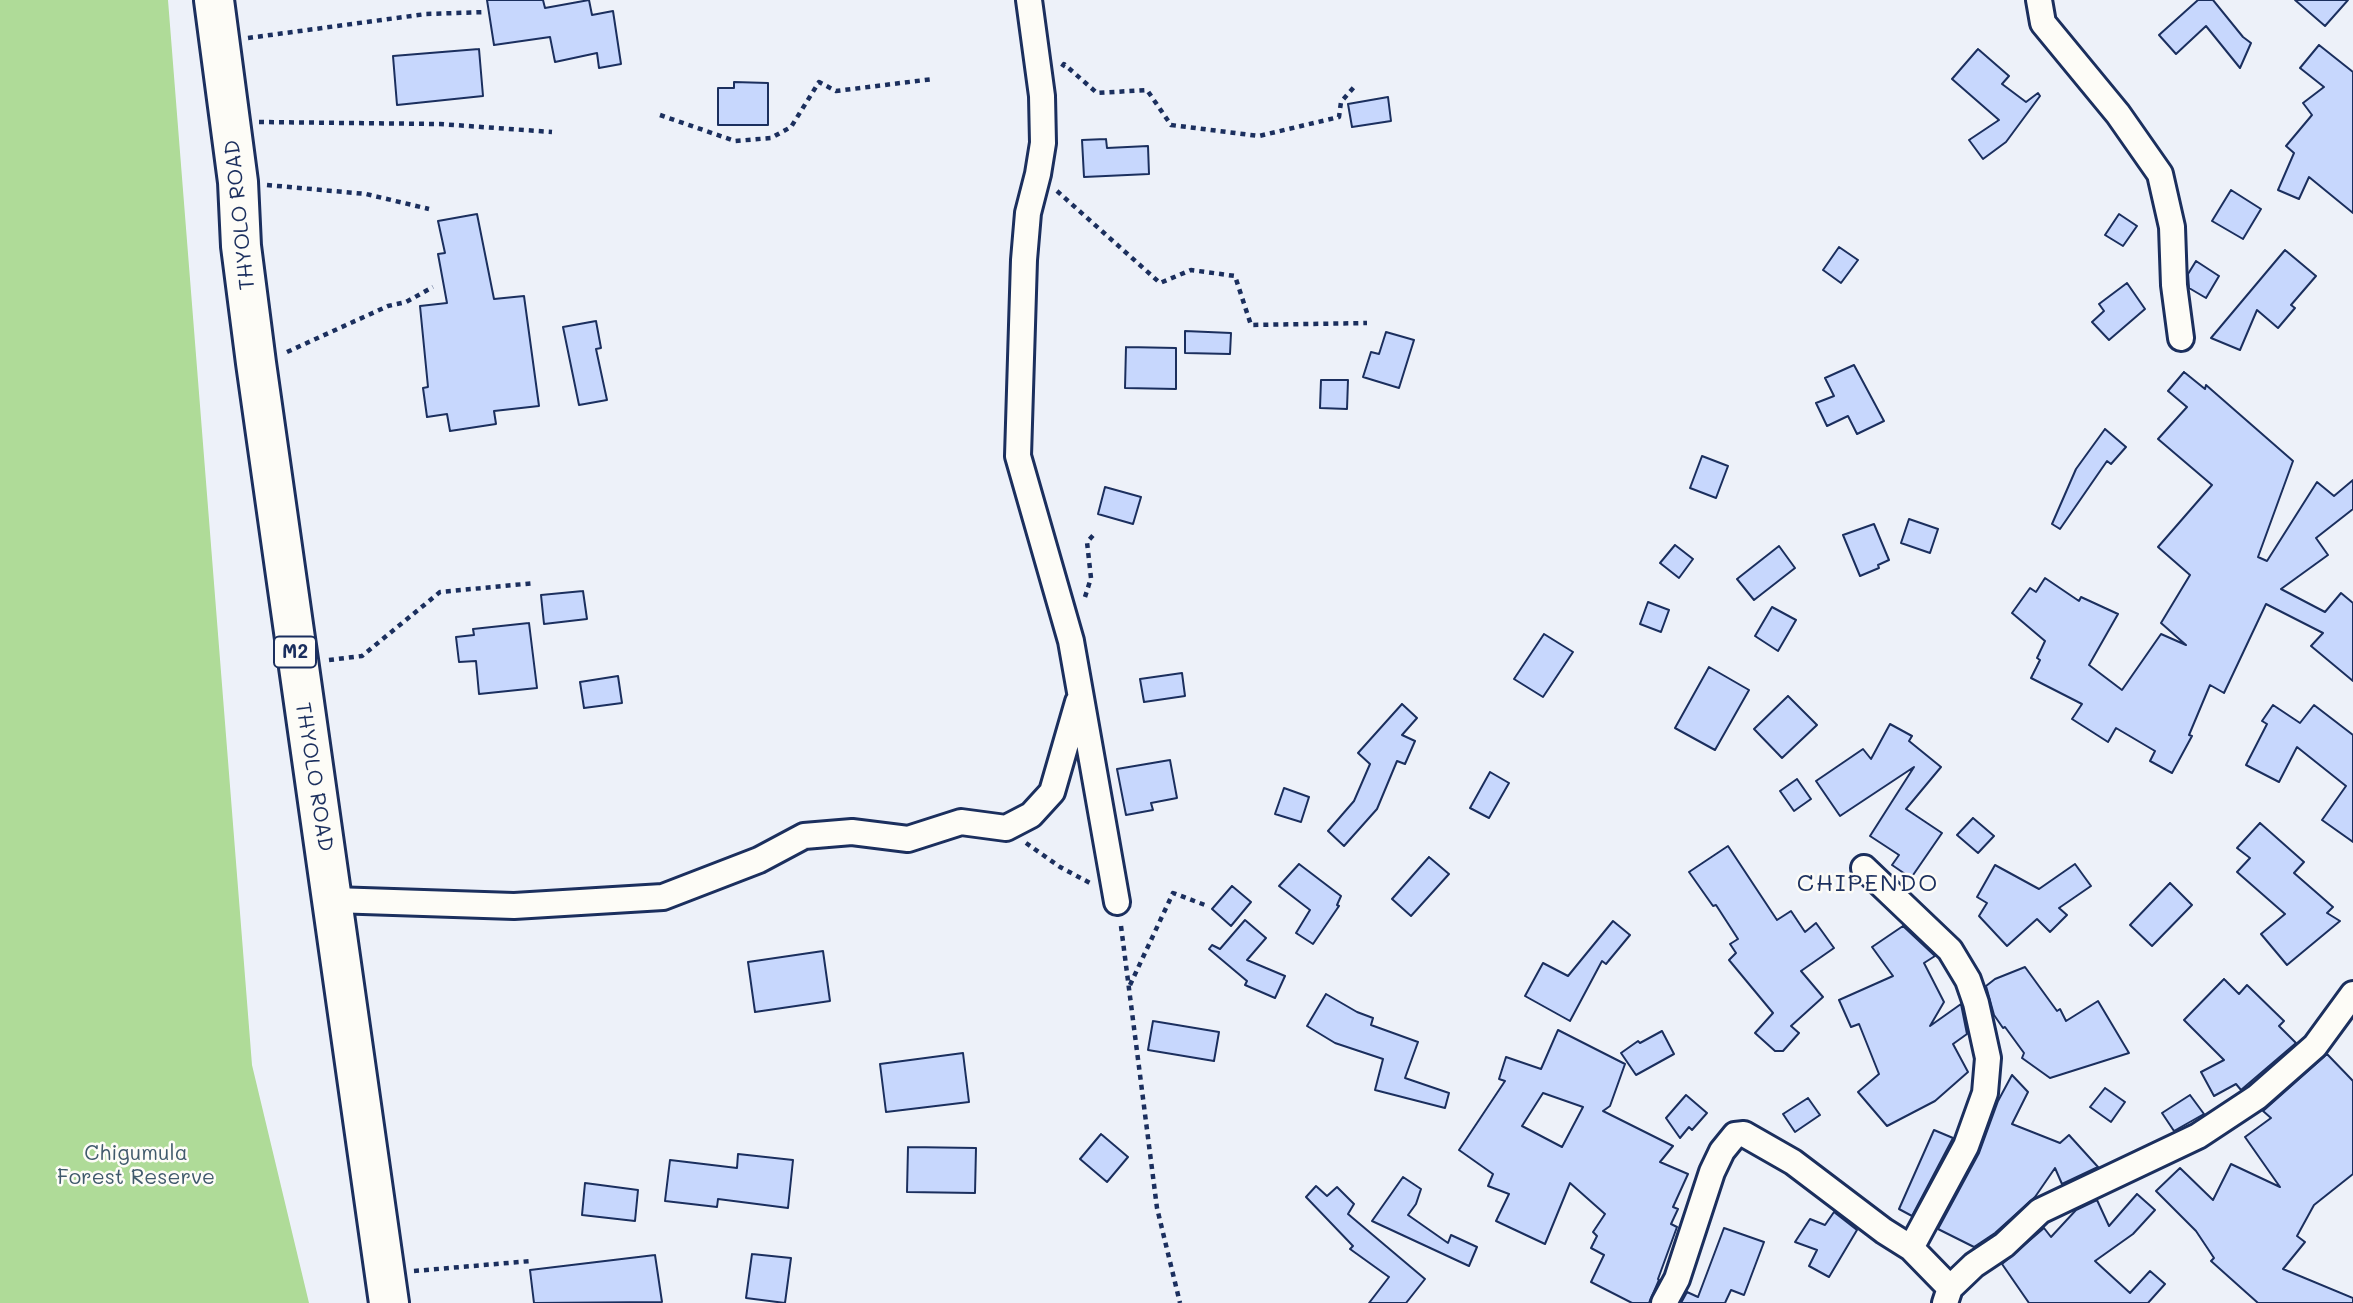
<!DOCTYPE html>
<style>
body{margin:0}
canvas{display:block;background:#edf1f9}
</style>
<canvas width="2353" height="1303"></canvas>
<script>
const c = document.querySelector('canvas').getContext('2d');
c.lineJoin = 'round';
function fillPath(path, color) {
  c.fillStyle = color;
  c.fill(path, 'evenodd');
}
function shape(rows) {
  const path = new Path2D();
  for (const r of rows) {
    path.moveTo(r[0], r[1]);
    for (let i = 2; i < r.length; i += 2) path.lineTo(r[i], r[i + 1]);
  }
  return path;
}
function stroke(path, color, width, dash) {
  c.strokeStyle = color;
  c.lineWidth = width;
  c.lineCap = dash ? 'butt' : 'round';
  c.setLineDash(dash || []);
  c.stroke(path);
}
function write(font, color, halo, rows, align = 'center') {
  c.font = font + ' Mali,sans-serif';
  c.lineWidth = 5;
  c.setLineDash([]);
  c.textBaseline = 'middle';
  c.strokeStyle = halo;
  c.fillStyle = color;
  for (const [text, x, y, turn = 0] of rows) {
    c.save();
    c.translate(x, y);
    c.rotate((+turn || 0) * Math.PI / 180);
    c.textAlign = isNaN(turn) ? turn : align;
    if (halo) c.strokeText(text, 0, 0);
    c.fillText(text, 0, 0);
    c.restore();
  }
}
fillPath(shape([
 [0,0,168,0,252,1065,309,1303,0,1303]
]), '#afdb98');
const building = shape([
 [487,0,543,0,545,8,589,0,592,15,613,11,621,64,599,68,597,53,555,62,550,37,494,45,487,0],
 [2198,0,2213,0,2243,37,2251,43,2240,68,2206,26,2176,54,2159,35,2198,0],
 [2295,0,2348,0,2325,26,2295,0],
 [2319,45,2353,72,2353,213,2309,177,2299,199,2278,190,2294,153,2286,146,2312,115,2303,103,2324,87,2300,68,2319,45],
 [479,49,483,96,397,105,393,56,479,49],
 [1978,49,2009,76,2002,84,2026,102,2038,93,2040,96,2006,142,1983,159,1969,140,1999,120,1952,79,1978,49],
 [734,82,768,83,768,125,718,125,718,88,734,88,734,82],
 [1388,97,1391,121,1352,127,1348,104,1388,97],
 [1106,139,1107,148,1148,146,1149,174,1084,177,1082,140,1106,139],
 [2231,190,2261,209,2243,239,2212,221,2231,190],
 [477,214,494,299,524,296,539,406,494,411,496,424,450,431,447,414,427,417,423,388,428,387,420,306,447,303,438,254,445,253,438,221,477,214],
 [2119,214,2137,226,2123,246,2105,235,2119,214],
 [1839,247,1858,260,1841,283,1823,270,1839,247],
 [2285,250,2316,276,2291,305,2295,308,2278,328,2257,310,2240,350,2211,338,2285,250],
 [2196,261,2219,276,2206,298,2189,288,2188,274,2196,261],
 [2127,283,2145,309,2109,340,2092,322,2104,311,2099,304,2127,283],
 [596,321,601,348,596,349,607,400,579,405,563,327,596,321],
 [1185,331,1231,333,1230,354,1185,353,1185,331],
 [1386,332,1414,340,1399,388,1363,377,1371,352,1379,354,1386,332],
 [1126,347,1176,348,1176,389,1125,388,1126,347],
 [1854,365,1884,421,1857,434,1848,416,1827,426,1816,403,1834,396,1825,378,1854,365],
 [2184,372,2205,389,2206,385,2293,461,2258,557,2267,561,2317,482,2334,496,2353,480,2353,509,2316,538,2328,555,2281,589,2325,612,2341,593,2353,603,2353,681,2311,646,2323,633,2266,604,2224,693,2210,685,2189,735,2192,736,2172,773,2150,761,2155,751,2116,728,2108,742,2072,719,2082,704,2031,678,2040,660,2037,658,2045,641,2012,613,2030,588,2036,592,2045,578,2079,601,2081,597,2118,614,2089,665,2122,690,2161,634,2186,645,2161,623,2190,575,2158,547,2212,485,2158,439,2187,407,2168,391,2184,372],
 [1321,380,1348,380,1347,409,1320,408,1321,380],
 [2105,429,2126,447,2111,464,2107,461,2060,529,2052,524,2076,469,2105,429],
 [1702,456,1728,466,1716,498,1690,488,1702,456],
 [1105,487,1141,497,1133,524,1098,514,1105,487],
 [1909,519,1938,529,1930,553,1901,543,1909,519],
 [1874,524,1889,560,1878,565,1879,568,1860,576,1843,535,1874,524],
 [1675,545,1693,559,1679,578,1660,563,1675,545],
 [1779,546,1795,568,1754,600,1737,579,1779,546],
 [583,591,587,619,544,624,541,595,583,591],
 [1648,602,1669,610,1661,632,1640,624,1648,602],
 [1772,607,1796,620,1778,651,1755,636,1772,607],
 [529,623,537,688,479,694,476,661,459,662,456,637,474,635,473,629,529,623],
 [1544,634,1573,652,1543,697,1514,679,1544,634],
 [1709,667,1749,690,1715,750,1675,728,1709,667],
 [1182,673,1185,696,1144,702,1140,679,1182,673],
 [618,676,622,703,584,708,580,682,618,676],
 [1788,696,1817,725,1782,758,1754,729,1788,696],
 [1402,704,1417,718,1402,735,1415,741,1405,764,1397,761,1377,809,1344,846,1328,831,1354,801,1370,764,1358,753,1402,704],
 [2273,705,2300,723,2314,705,2353,735,2353,842,2322,820,2346,786,2297,747,2279,782,2246,765,2267,724,2262,721,2273,705],
 [1890,724,1912,736,1909,741,1941,767,1906,809,1942,833,1911,878,1892,865,1899,855,1870,836,1914,767,1840,816,1816,781,1863,749,1871,759,1890,724],
 [1170,760,1177,798,1151,803,1153,810,1126,815,1117,769,1170,760],
 [1490,772,1509,783,1489,818,1470,808,1490,772],
 [1797,779,1811,799,1794,811,1780,791,1797,779],
 [1284,788,1309,797,1301,822,1275,814,1284,788],
 [1973,818,1994,836,1978,853,1957,835,1973,818],
 [2260,823,2304,862,2294,873,2333,907,2327,913,2340,921,2287,965,2261,934,2285,914,2237,872,2250,858,2237,848,2260,823],
 [1728,846,1777,920,1791,911,1805,932,1816,923,1834,948,1801,971,1823,997,1791,1026,1799,1033,1783,1051,1775,1051,1755,1033,1773,1013,1729,960,1736,953,1730,944,1738,939,1716,905,1713,906,1689,872,1728,846],
 [1429,857,1449,874,1411,916,1392,899,1429,857],
 [1299,864,1341,896,1337,905,1339,906,1313,944,1296,933,1310,910,1279,886,1299,864],
 [2075,864,2091,886,2059,908,2067,915,2050,932,2037,919,2007,946,1979,916,1987,903,1977,897,1995,865,2039,889,2075,864],
 [2170,883,2192,905,2152,946,2130,925,2170,883],
 [1232,886,1251,902,1231,926,1212,909,1232,886],
 [1245,920,1266,938,1247,960,1285,976,1275,998,1245,985,1247,981,1209,949,1212,945,1220,949,1245,920],
 [1613,921,1630,935,1606,964,1602,961,1570,1021,1525,996,1543,963,1568,976,1613,921],
 [1903,926,1935,956,1924,963,1944,1002,1930,1026,1961,1004,1967,1034,1953,1044,1968,1072,1935,1101,1887,1126,1858,1092,1879,1074,1859,1024,1851,1027,1839,1000,1893,976,1872,947,1903,926],
 [823,951,830,1001,755,1012,748,962,823,951],
 [2025,967,2057,1011,2060,1009,2066,1021,2098,1001,2129,1053,2050,1078,2022,1058,2024,1053,2005,1027,2003,1028,1994,1015,1986,986,1995,979,2025,967],
 [2224,979,2239,994,2247,985,2284,1021,2279,1026,2296,1043,2241,1090,2236,1084,2214,1096,2201,1072,2224,1060,2184,1020,2224,979],
 [1326,994,1357,1012,1373,1018,1371,1025,1418,1042,1405,1078,1449,1093,1445,1108,1375,1090,1383,1059,1335,1043,1307,1026,1326,994],
 [1153,1021,1219,1032,1214,1061,1148,1050,1153,1021],
 [1558,1030,1625,1064,1610,1106,1603,1111,1673,1146,1660,1162,1688,1174,1673,1207,1678,1209,1671,1224,1677,1227,1658,1279,1659,1280,1649,1303,1632,1303,1591,1282,1604,1255,1591,1248,1597,1236,1593,1232,1605,1214,1570,1183,1545,1244,1496,1221,1509,1194,1488,1186,1493,1174,1459,1150,1505,1081,1499,1079,1506,1057,1541,1069,1558,1030],
 [1543,1093,1583,1107,1562,1147,1522,1126,1543,1093],
 [1662,1031,1674,1054,1636,1075,1621,1053,1638,1041,1640,1043,1662,1031],
 [963,1053,969,1102,886,1112,880,1064,963,1053],
 [2327,1054,2353,1081,2353,1174,2314,1205,2297,1236,2305,1242,2283,1269,2353,1298,2353,1303,2258,1303,2211,1261,2214,1258,2196,1231,2156,1191,2180,1168,2213,1200,2231,1164,2280,1187,2245,1137,2271,1118,2263,1111,2327,1054],
 [2012,1075,2028,1092,2012,1124,2060,1143,2069,1135,2098,1167,2062,1184,2055,1168,2035,1197,1995,1233,1974,1247,1938,1229,1979,1153,1998,1101,2012,1075],
 [2105,1088,2125,1102,2111,1122,2090,1107,2105,1088],
 [1686,1095,1707,1113,1692,1130,1689,1127,1680,1138,1666,1118,1686,1095],
 [2190,1095,2204,1114,2174,1131,2162,1113,2190,1095],
 [1808,1098,1820,1115,1795,1132,1783,1114,1808,1098],
 [1934,1130,1953,1138,1912,1216,1899,1209,1934,1130],
 [1101,1134,1128,1157,1107,1182,1080,1159,1101,1134],
 [908,1147,976,1148,975,1193,907,1192,908,1147],
 [738,1154,793,1160,788,1208,718,1199,717,1207,665,1201,670,1160,737,1168,738,1154],
 [1403,1177,1421,1189,1416,1204,1408,1215,1448,1243,1451,1235,1477,1247,1469,1266,1372,1221,1403,1177],
 [585,1183,638,1190,635,1221,582,1215,585,1183],
 [1316,1186,1327,1196,1337,1187,1354,1204,1348,1214,1425,1279,1406,1303,1369,1303,1389,1277,1350,1249,1353,1246,1306,1197,1316,1186],
 [2137,1194,2155,1210,2133,1234,2095,1261,2130,1293,2150,1271,2165,1284,2148,1303,2029,1303,2002,1264,2044,1228,2051,1237,2076,1210,2097,1200,2109,1226,2137,1194],
 [1834,1212,1857,1230,1829,1277,1809,1266,1817,1250,1795,1242,1810,1219,1825,1225,1834,1212],
 [1724,1228,1764,1242,1744,1295,1731,1290,1725,1303,1681,1303,1687,1292,1698,1297,1724,1228],
 [752,1254,791,1258,785,1303,746,1298,752,1254],
 [655,1255,662,1302,534,1303,530,1270,655,1255]
]);
fillPath(building, '#c7d7fd');
stroke(building, '#1b2f5e', 2);
const minor = shape([
 [1029,0,1042,96,1043,143,1038,174,1028,213,1024,260,1018,456,1071,641,1117,902],
 [2039,0,2043,23,2118,114,2160,174,2172,227,2174,285,2181,338],
 [1864,868,1950,950,1968,980,1976,1003,1988,1058,1985,1093,1966,1146,1911,1248],
 [333,900,514,906,663,897,759,860,804,836,852,832,908,839,961,822,1006,828,1031,815,1052,792,1078,702],
 [1664,1303,1677,1279,1712,1172,1722,1151,1735,1135,1744,1134,1793,1162,1884,1231,1911,1248,1950,1288],
 [1945,1303,1950,1288,1974,1265,2004,1245,2040,1211,2198,1136,2257,1097,2315,1046,2353,994]
]);
const trunk = shape([
 [214,0,238,182,241,246,256,363,389,1303]
]);
stroke(minor, '#1b2f5e', 30);
stroke(trunk, '#1b2f5e', 44);
stroke(shape([
 [248,38,426,14,486,12],
 [1062,67,1064,64,1097,93,1147,90,1171,125,1259,136,1339,117,1341,102,1354,87],
 [660,115,735,141,771,138,791,127,819,82,836,91,933,79],
 [259,122,440,124,552,132],
 [267,185,366,194,429,209],
 [1057,191,1160,283,1191,270,1235,276,1251,325,1367,323],
 [287,352,388,306,406,302,433,287],
 [1085,597,1091,578,1087,542,1096,532],
 [329,660,362,656,440,592,535,583],
 [1026,843,1060,867,1090,883],
 [1121,926,1157,1208,1180,1303],
 [1130,985,1173,893,1205,905],
 [414,1271,531,1261]
]), '#1b2f5e', 4.5, [5, 5]);
stroke(minor, '#fdfcf7', 24);
stroke(trunk, '#fdfcf7', 38);
for (const [x, y, w] of [
 [295,652,42]
]) {
  const box = new Path2D();
  box.roundRect(x - w / 2, y - 15.5, w, 31, 5);
  c.fillStyle = '#fdfcf7';
  c.fill(box);
  stroke(box, '#1b2f5e', 2);
}
write('bold 19px', '#1b2f5e', null, [
 ["M2",295,652]
]);
write('21px', '#1b2f5e', '#fdfcf7', [
 ["THYOLO ROAD",240,215,-96],
 ["THYOLO ROAD",314,777,81]
]);
write('21px', '#405a6c', '#fdfcf7', [
 ["Chigumula",136,1154],
 ["Forest Reserve",136,1178]
]);
c.letterSpacing = '2px';
write('24px', '#1b2f5e', '#fdfcf7', [
 ["CHIPENDO",1868,884]
]);
c.letterSpacing = '0px';
</script>
